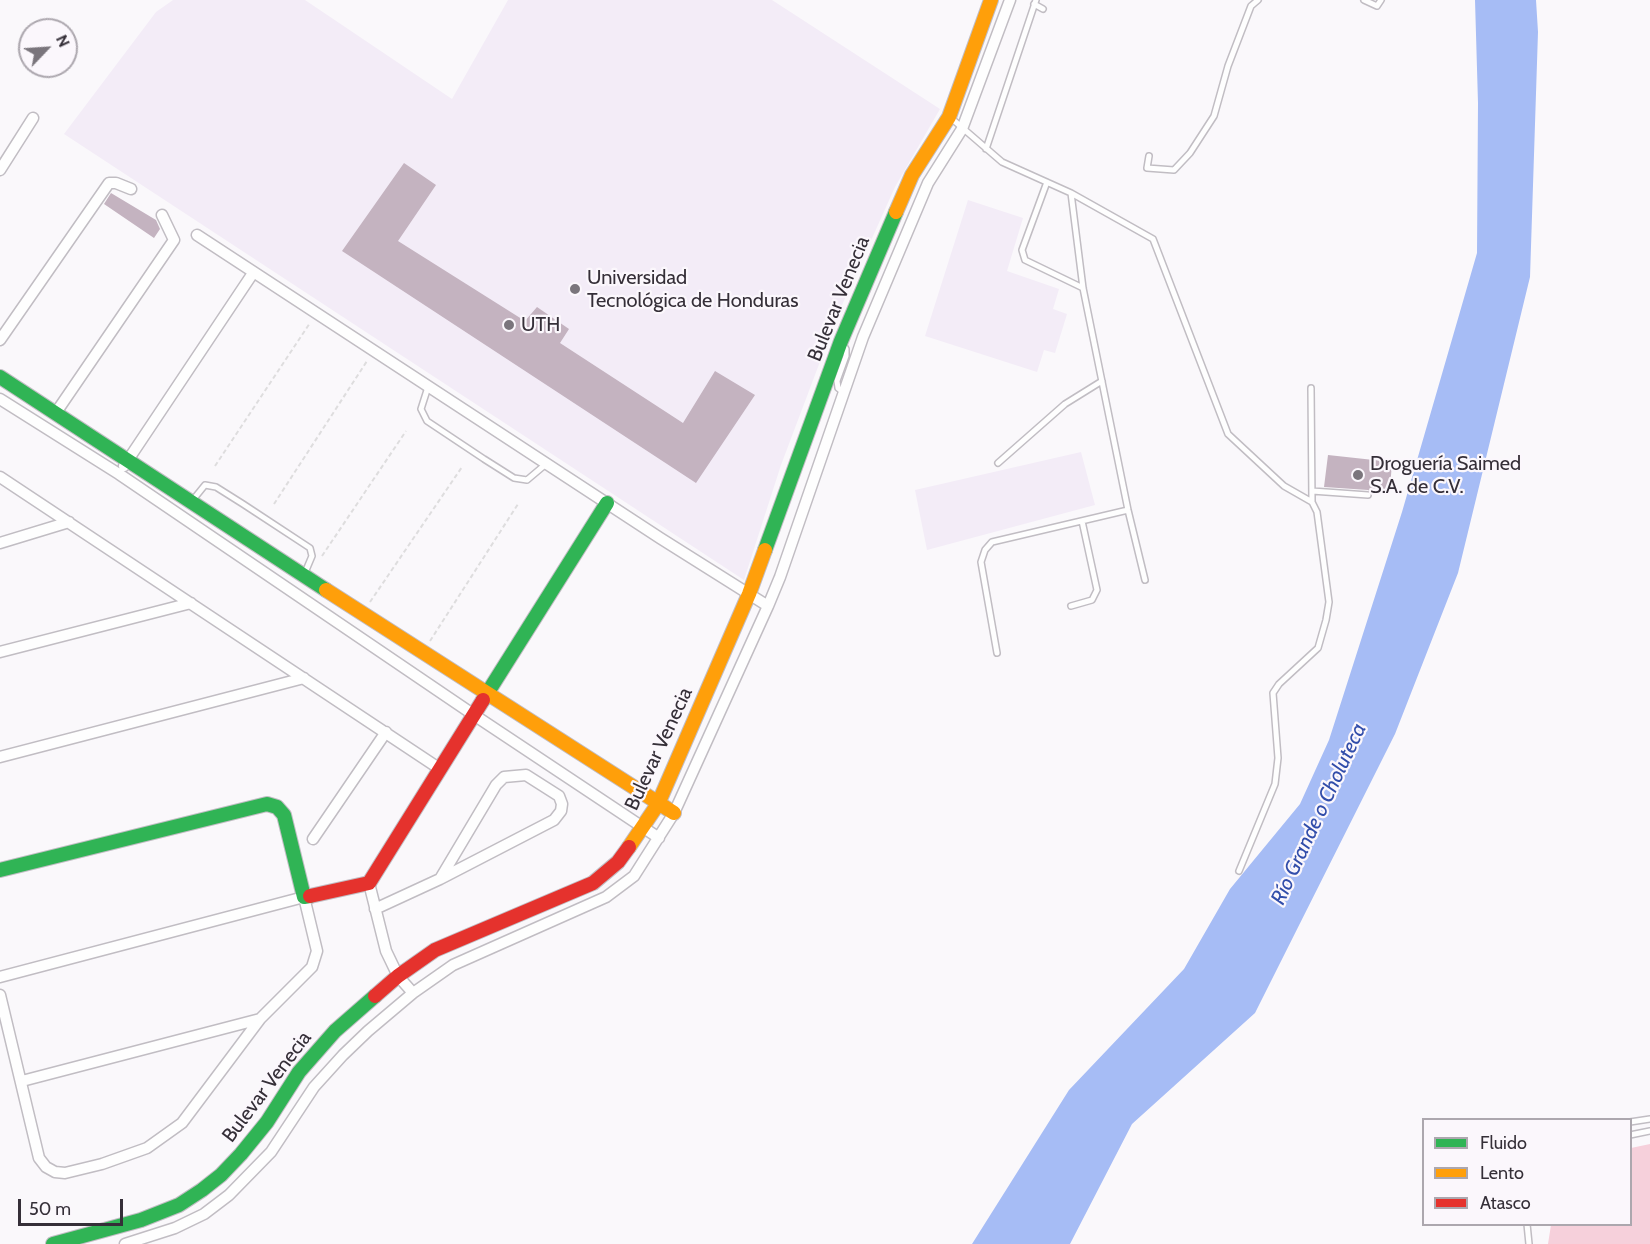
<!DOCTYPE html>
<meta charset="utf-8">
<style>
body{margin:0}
#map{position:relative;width:1650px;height:1244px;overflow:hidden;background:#faf8fb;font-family:Cabin,sans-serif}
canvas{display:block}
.legend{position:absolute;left:1422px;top:1118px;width:210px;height:108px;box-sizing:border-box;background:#fbf7fc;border:2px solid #aca7ae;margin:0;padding:8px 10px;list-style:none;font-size:18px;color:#352f38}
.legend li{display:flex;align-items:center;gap:12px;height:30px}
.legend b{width:30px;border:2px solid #aca7ae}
.north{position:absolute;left:18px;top:18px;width:60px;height:60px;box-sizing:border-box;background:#fbf7fc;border:2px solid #aca7ae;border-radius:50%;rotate:65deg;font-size:16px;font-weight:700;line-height:24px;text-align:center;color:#352f38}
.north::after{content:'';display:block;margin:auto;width:21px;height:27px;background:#7a757c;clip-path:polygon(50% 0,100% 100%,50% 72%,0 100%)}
.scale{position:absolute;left:18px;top:1199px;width:105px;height:27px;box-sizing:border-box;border:3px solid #352f38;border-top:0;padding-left:8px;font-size:18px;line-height:21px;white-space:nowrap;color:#352f38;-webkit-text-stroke:4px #fbf7fc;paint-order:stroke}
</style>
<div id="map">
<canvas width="1650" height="1244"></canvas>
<ul class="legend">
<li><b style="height:8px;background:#30b455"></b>Fluido</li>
<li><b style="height:8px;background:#ff9f0a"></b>Lento</li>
<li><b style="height:8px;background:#e5322d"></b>Atasco</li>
</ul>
<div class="north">N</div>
<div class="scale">50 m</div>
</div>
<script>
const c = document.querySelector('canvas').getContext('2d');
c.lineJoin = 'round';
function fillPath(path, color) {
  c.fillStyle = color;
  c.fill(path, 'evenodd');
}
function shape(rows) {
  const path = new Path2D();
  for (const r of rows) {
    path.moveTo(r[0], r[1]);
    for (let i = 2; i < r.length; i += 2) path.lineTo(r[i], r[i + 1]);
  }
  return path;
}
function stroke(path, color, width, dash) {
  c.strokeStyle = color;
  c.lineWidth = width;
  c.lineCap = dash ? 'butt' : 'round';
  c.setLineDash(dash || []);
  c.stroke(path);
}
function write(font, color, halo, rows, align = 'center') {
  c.font = font + ' Cabin,sans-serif';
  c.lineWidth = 4.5;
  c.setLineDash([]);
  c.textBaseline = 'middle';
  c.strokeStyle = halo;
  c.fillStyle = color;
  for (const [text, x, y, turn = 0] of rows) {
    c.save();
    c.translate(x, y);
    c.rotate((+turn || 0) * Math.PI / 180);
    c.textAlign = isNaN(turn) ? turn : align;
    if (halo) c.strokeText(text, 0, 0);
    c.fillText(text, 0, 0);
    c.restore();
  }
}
fillPath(shape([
 [173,0,305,0,452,99,508,0,772,0,940,109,895,187,838,314,781,465,744,580,64,134,156,12],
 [968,200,1023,218,1007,271,1059,289,1053,309,1067,314,1055,353,1044,350,1037,372,925,336],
 [1081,452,1095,505,927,550,915,490]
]), '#f3ecf7');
fillPath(shape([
 [1650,1144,1650,1244,1548,1244,1551,1225,1630,1224,1631,1148]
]), '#f6d0db');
fillPath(shape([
 [1475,0,1536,0,1538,32,1530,277,1458,573,1395,734,1255,1013,1132,1124,1070,1244,972,1244,1069,1090,1184,969,1230,889,1300,804,1329,740,1402,512,1477,253,1478,103]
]), '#a6bcf5');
fillPath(shape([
 [404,163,436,185,398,241,525,321,537,307,569,329,560,343,683,423,715,371,755,395,696,483,342,251],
 [111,193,156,220,160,229,154,238,104,204],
 [1328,455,1392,462,1390,489,1384,489,1383,494,1372,493,1368,490,1324,487]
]), '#c4b3c0');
const lane = shape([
 [1364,0,1377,6,1381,0],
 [1034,4,1043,9],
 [951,118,1002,162,1071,193,1153,239,1228,434,1284,486,1312,502,1317,512,1329,602,1326,620,1318,648,1279,684,1273,693,1278,758,1275,784,1239,871],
 [986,149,1036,0],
 [1149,156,1147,168,1174,170,1190,153,1214,116,1228,66,1251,6,1258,0],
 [1047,182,1022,250,1025,260,1083,288],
 [1071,193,1083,288,1128,510,1145,580],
 [428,387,421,409,427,421,484,459,514,478,527,480,546,464],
 [1311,388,1312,502],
 [843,392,838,388,837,381,846,356,846,349,843,344],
 [998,463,1065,404,1102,381],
 [1312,491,1368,495],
 [192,501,205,485,216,487,243,504,310,548,312,556,304,575],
 [1071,606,1092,600,1097,590,1082,521],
 [997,653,981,562,985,550,992,542,1128,510],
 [1630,1122,1650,1119],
 [1630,1135,1650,1131],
 [1527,1224,1529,1244]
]);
const street = shape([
 [0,170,33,118],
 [197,235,660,538,768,606],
 [0,340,109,183,116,183,131,189],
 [0,399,119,474,474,715,659,838],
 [55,414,174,240,162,215],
 [124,466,253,273],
 [0,477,440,769],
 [0,543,69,522],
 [0,652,191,603],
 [0,757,304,678],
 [313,839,386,732],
 [369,883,386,951,398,976,413,993],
 [375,909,440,879,554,820,561,811,562,804,559,796,526,775,504,777,496,785,440,879],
 [0,977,304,897,317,951,312,967,260,1019,182,1123,147,1148,102,1164,65,1173,55,1172,46,1167,39,1158,0,995],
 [22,1081,260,1019],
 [125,1244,175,1228,204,1214,229,1195,271,1152,314,1087,343,1055,368,1031,413,993,453,965,606,897,634,876,674,813,768,606,780,577,863,337,928,183,962,129,1010,0]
]);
const fast = shape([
 [0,377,326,590],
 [765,550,841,341,896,212],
 [483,700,607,503],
 [0,870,267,804,277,807,284,815,304,897,310,896],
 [53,1244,141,1220,179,1205,202,1190,221,1175,241,1154,267,1122,299,1072,335,1031,375,996]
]);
const slow = shape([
 [896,212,912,175,949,117,991,0],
 [326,590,674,813],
 [629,847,658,804,749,594,765,550]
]);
const jam = shape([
 [310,896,369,883,483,700],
 [375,996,398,976,435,950,593,883,618,862,629,847]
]);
stroke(lane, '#c1bdc3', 8);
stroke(street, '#c1bdc3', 13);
stroke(fast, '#c1bdc3', 16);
stroke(slow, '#c1bdc3', 16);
stroke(jam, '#c1bdc3', 16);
stroke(shape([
 [215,466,310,323],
 [274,504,367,361],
 [322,556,406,431],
 [370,602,462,467],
 [430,641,518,504]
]), '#deddde', 2, [4.5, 3]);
stroke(lane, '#fefefe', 5);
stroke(street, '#fefefe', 10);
stroke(fast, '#30b455', 14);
stroke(slow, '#ff9f0a', 14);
stroke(jam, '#e5322d', 14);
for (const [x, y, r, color] of [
 [575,289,6,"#7a757c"],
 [509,325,6,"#7a757c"],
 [1358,475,6,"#7a757c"]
]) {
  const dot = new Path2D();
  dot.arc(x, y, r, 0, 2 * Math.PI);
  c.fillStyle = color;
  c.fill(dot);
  stroke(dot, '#fbf7fc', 2);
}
write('20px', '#352f38', '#fbf7fc', [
 ["Universidad",587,278],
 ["Tecnológica de Honduras",587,301],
 ["UTH",521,325],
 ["Droguería Saimed",1370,464],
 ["S.A. de C.V.",1370,487]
], 'left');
write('20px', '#352f38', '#fbf7fc', [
 ["Bulevar Venecia",839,299,-68],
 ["Bulevar Venecia",659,749,-65],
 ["Bulevar Venecia",267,1087,-53]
]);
write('italic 21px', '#314daa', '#fbf7fc', [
 ["Río Grande o Choluteca",1319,814,-65]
]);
</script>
